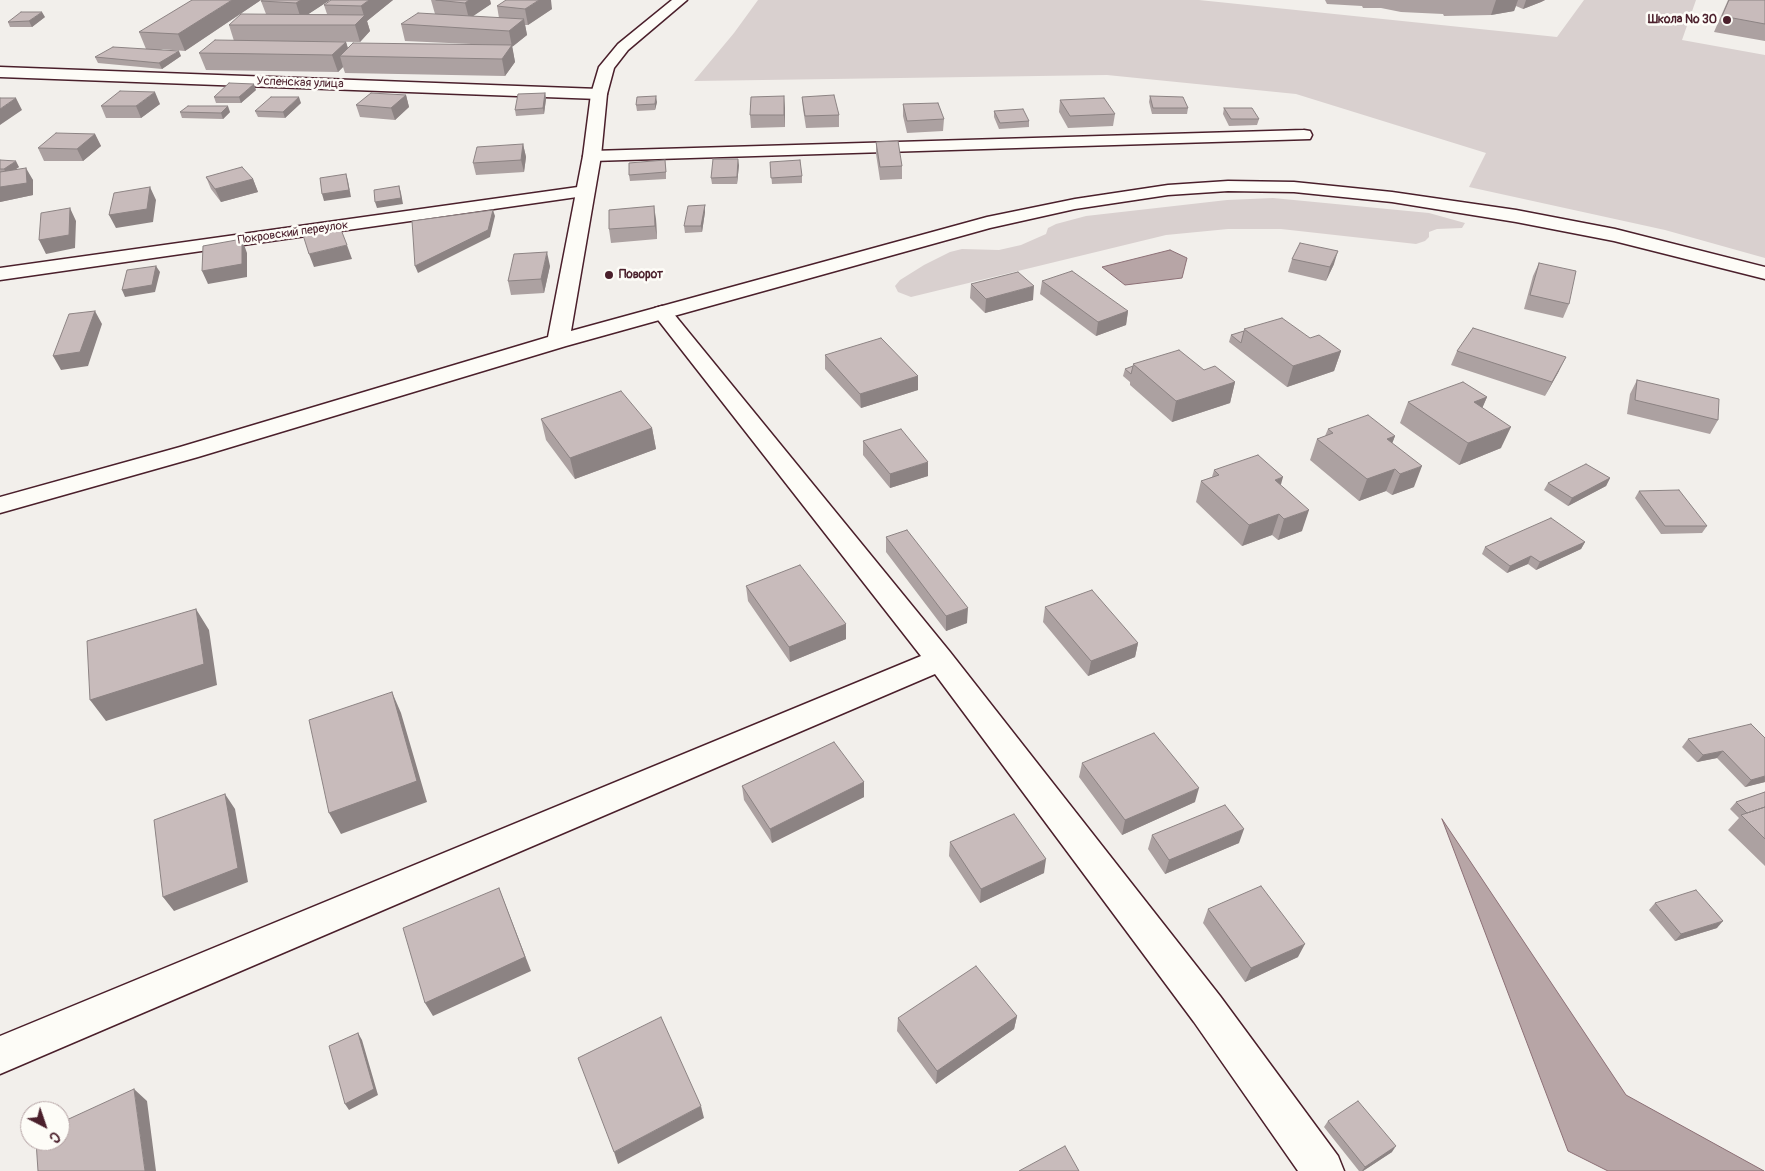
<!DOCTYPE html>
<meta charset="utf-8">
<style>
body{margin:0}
#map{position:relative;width:1765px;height:1171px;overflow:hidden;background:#f2efeb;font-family:Pangolin,sans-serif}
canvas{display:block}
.north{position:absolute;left:20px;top:1101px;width:50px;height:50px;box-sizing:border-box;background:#fdfcf7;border:1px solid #b5a4a5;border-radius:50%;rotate:139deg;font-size:14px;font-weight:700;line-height:20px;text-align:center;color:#4a1f2b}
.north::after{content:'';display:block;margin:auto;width:18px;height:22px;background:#4a1f2b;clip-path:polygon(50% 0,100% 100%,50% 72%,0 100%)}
</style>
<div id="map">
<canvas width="1765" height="1171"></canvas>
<div class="north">С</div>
</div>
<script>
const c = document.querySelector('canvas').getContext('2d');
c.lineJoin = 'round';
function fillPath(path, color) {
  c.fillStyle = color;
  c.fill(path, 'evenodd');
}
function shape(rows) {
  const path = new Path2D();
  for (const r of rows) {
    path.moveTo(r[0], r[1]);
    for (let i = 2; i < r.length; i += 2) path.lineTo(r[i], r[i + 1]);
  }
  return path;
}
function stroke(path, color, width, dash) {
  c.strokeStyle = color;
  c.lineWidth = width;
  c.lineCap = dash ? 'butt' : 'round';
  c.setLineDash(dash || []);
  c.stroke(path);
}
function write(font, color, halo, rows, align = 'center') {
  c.font = font + ' Pangolin,sans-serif';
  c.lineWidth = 5;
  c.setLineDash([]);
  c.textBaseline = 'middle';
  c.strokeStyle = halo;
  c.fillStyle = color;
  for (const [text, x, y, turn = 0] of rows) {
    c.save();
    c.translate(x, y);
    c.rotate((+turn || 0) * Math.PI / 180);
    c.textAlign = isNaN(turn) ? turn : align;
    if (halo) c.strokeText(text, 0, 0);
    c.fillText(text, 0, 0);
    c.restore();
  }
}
fillPath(shape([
 [758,0,1199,0,1557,37,1584,0,1696,0,1682,40,1765,55,1765,258,1665,230,1469,187,1486,153,1296,94,1107,75,694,81,734,33],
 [1273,198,1429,213,1465,223,1462,228,1437,229,1429,232,1429,237,1425,241,1416,244,1281,229,1228,229,1166,235,911,297,898,292,895,286,900,280,924,265,950,252,962,249,999,250,1021,245,1046,234,1048,228,1056,224,1086,216,1227,200]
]), '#d9d0cf');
const water = shape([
 [1170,250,1187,258,1182,278,1125,285,1102,267,1170,250],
 [1442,819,1626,1095,1764,1171,1608,1171,1568,1151,1442,819]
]);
fillPath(water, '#b7a5a6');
stroke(water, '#8b6f75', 1);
const street = shape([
 [0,67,599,89,605,91,607,94,605,97,599,99,0,77,0,67],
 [1304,130,1310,131,1312,135,1310,139,592,161,586,160,583,156,586,152,592,151,1304,130],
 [585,186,591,187,594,191,591,195,0,280,0,268,585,186],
 [662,306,669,308,950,652,1220,996,1338,1156,1344,1171,1298,1171,1194,1022,935,674,0,1074,0,1036,921,656,655,316,652,312,655,308,662,306]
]);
const secondary = shape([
 [672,0,687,0,628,50,614,68,607,94,601,156,571,331,987,217,1075,199,1168,185,1228,181,1294,182,1392,192,1516,210,1615,229,1765,267,1765,279,1614,241,1516,222,1392,202,1294,192,1228,191,1168,195,1075,209,990,228,566,346,198,457,0,513,0,497,180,447,548,337,583,156,591,94,599,67,618,44,672,0]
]);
stroke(street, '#4a1f2b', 3);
stroke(secondary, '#4a1f2b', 3);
fillPath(street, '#fdfcf7');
fillPath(secondary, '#fdfcf7');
fillPath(shape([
 [261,0,185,51,160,49,181,56,162,69,98,63,95,57,146,49,139,32],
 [330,0,308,14,327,14,324,5,393,0,367,21,370,31,360,42,266,41,346,42,348,48,471,44,405,41,401,24,435,14,431,0,490,0,491,4,472,16,499,18,497,6,552,9,528,25,525,25,527,35,512,47,515,62,505,76,345,73,343,67,338,72,206,70,199,53,234,41,229,25,266,14,261,1],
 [1325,0,1545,0,1541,2,1523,9,1516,6,1514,11,1491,15,1444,16,1443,14,1401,12,1381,8,1363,8,1362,6,1327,4],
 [1728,0,1765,0,1765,41,1714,32],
 [45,17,32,27,10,27,8,22],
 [256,90,241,103,216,103,214,97],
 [545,93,546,99,544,114,516,116,515,110],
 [406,95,409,107,395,120,360,117,356,105],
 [1150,96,1188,108,1187,114,1152,114,1149,102],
 [802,97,839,115,839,127,806,128,803,109],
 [1060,100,1115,114,1113,126,1068,128,1059,112],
 [657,102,655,110,637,111,636,105],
 [301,103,285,118,258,117,255,111],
 [160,104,141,118,106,118,101,106],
 [903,104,944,119,943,131,907,133,903,116],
 [785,108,785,127,751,128,750,115],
 [1224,108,1259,119,1257,125,1229,126,1223,114],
 [994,111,1029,121,1029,127,999,129,994,117],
 [180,112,230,112,223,119,182,118],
 [95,134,101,146,83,161,44,161,38,148],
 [876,142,902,166,902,179,880,180,876,154],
 [523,144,526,157,524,172,476,175,473,163],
 [0,160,19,167,16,169,33,180,33,195,0,202],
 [770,162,802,176,802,183,772,184],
 [739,165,737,184,712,184,711,178],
 [666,167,666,179,630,181,629,175],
 [206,177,253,179,258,192,221,202,211,189],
 [705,205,705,212,702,232,685,233,684,226],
 [656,219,657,239,611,243,609,229],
 [1292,259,1334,264,1326,281,1288,272],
 [1539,263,1569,304,1563,318,1524,309,1533,276],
 [550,266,544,293,511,295,508,281],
 [1042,281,1128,311,1126,325,1096,336,1040,294],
 [971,284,1033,300,985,313,970,298],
 [1244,329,1310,338,1341,351,1334,371,1287,387,1229,342,1231,335,1244,331],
 [1457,351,1559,371,1545,396,1451,365],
 [825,355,918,376,918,390,861,408,825,369],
 [1133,364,1204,370,1235,382,1230,403,1172,422,1130,385,1130,382,1123,376,1125,369,1133,366],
 [1637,380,1718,420,1710,434,1627,414,1630,394],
 [1487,397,1482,408,1501,448,1459,465,1400,423,1408,402],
 [541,419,652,428,656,449,575,479,546,440],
 [1328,429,1395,436,1392,443,1414,487,1392,495,1386,491,1359,501,1310,460,1317,439,1325,436],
 [863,441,928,476,890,488,863,455],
 [1214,470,1281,486,1302,531,1278,540,1272,535,1242,546,1196,502,1201,481,1212,477],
 [1610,478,1606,486,1568,506,1544,490,1548,483],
 [1639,491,1707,526,1702,533,1661,534,1635,498],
 [886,537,967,623,946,631,886,552],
 [1585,542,1581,549,1536,570,1528,564,1507,573,1482,554,1485,547],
 [746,586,846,624,846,639,790,662,748,601],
 [1045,607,1138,643,1135,657,1088,676,1043,622],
 [1765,738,1765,782,1745,787,1717,758,1697,762,1682,747,1688,739],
 [1082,763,1195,802,1122,835,1079,777],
 [864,782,864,797,772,843,744,800,742,786],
 [1765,792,1765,866,1728,830,1739,818,1730,809,1736,802],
 [1152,835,1239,843,1165,874,1148,849],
 [950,842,1044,873,980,903,949,856],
 [1655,903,1717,928,1675,941,1649,910],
 [1208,909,1298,957,1245,982,1203,923],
 [1017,1016,1014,1029,936,1084,897,1031,898,1018],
 [1328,1121,1392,1152,1363,1171,1359,1171,1324,1127]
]), '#aca1a1');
fillPath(shape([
 [232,0,261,0,185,51,178,34],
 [301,0,330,0,301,19,296,3],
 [369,0,393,0,367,21,370,31,360,42,355,25,364,16,361,6],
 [469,0,490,0,491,4,469,19,465,3],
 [539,0,551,0,552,9,528,25,525,9],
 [1496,0,1518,0,1514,11,1491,15],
 [1526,0,1545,0,1541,2,1523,9],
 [42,12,45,17,32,27,29,21],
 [524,19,527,35,512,47,509,31],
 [346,42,350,56,340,56,343,67,338,72,332,55],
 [512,45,515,62,505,76,502,59],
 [179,51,181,56,162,69,159,63],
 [254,84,256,90,241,103,239,97],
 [155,92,160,104,141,118,136,106],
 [545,93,546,99,544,114,543,108],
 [406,95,409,107,395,120,391,108],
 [656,96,657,102,655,110,655,104],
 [784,96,785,108,785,127,784,115],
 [299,97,301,103,285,118,283,112],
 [16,98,22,110,0,125,0,109],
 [228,106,230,112,223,119,221,113],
 [95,134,101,146,83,161,77,149],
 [523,144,526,157,524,172,521,160],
 [738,159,739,165,737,184,737,177],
 [16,161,19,167,7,175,4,169],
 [26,168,33,180,33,195,0,202,0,187],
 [346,174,348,181,351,197,324,201,322,194],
 [253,179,258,192,221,202,215,189],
 [399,186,401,193,403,204,377,208,375,202],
 [150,187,156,200,153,222,116,228,109,215],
 [705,205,705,212,702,232,701,226],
 [654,206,656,219,657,239,655,226],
 [70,208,76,221,75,248,46,254,39,240],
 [493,210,495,216,490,237,418,273,415,266],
 [242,239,247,253,247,277,208,284,202,271],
 [347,245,352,259,314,267,309,254],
 [1338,251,1334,264,1326,281,1330,267],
 [547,252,550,266,544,293,541,279],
 [156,266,160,272,155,292,125,297,122,290],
 [1034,286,1033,300,985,313,986,299],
 [95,311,102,324,88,366,61,370,53,356],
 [1128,311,1126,325,1096,336,1098,322],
 [1341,351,1334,371,1287,387,1293,366],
 [1566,357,1559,371,1545,396,1552,382],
 [918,376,918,390,861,408,860,394],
 [1235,382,1230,403,1172,422,1176,401],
 [1487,397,1478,418,1474,402],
 [1511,427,1501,448,1459,465,1468,443],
 [652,428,656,449,575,479,570,458],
 [1395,436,1387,457,1387,439],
 [928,462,928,476,890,488,890,474],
 [1422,466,1414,487,1392,495,1400,474],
 [1395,469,1386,491,1359,501,1367,479],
 [1283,477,1277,499,1275,480],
 [1610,478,1606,486,1568,506,1572,498],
 [1309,510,1302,531,1278,540,1284,519],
 [1279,514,1272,535,1242,546,1249,525],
 [1585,542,1581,549,1536,570,1540,562],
 [1531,556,1528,564,1507,573,1510,566],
 [968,608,967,623,946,631,946,616],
 [196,609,209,630,217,685,106,721,90,700],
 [846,624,846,639,790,662,789,647],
 [1138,643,1135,657,1088,676,1091,661],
 [392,692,401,713,427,802,341,834,329,813],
 [1723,751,1717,758,1697,762,1703,755],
 [1765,776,1765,782,1745,787,1751,780],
 [864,782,864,797,772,843,770,829],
 [1199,788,1195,802,1122,835,1125,820],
 [225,794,235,809,248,882,174,911,163,897],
 [1244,829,1239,843,1165,874,1169,860],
 [1046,859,1044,873,980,903,981,889],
 [499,888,531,971,433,1016,425,1003],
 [1723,921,1717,928,1675,941,1681,934],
 [1305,944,1298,957,1245,982,1251,968],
 [1017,1016,1014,1029,936,1084,937,1071],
 [358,1033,362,1040,378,1095,349,1110,345,1104],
 [134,1089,147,1101,156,1171,145,1171],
 [701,1106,704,1118,618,1164,614,1152],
 [1396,1146,1392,1152,1363,1171,1362,1171,1365,1167]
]), '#8c8383');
const building = shape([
 [192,0,232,0,178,34,139,32,192,0],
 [263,0,301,0,296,3,261,1,263,0],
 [331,0,369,0,361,6,324,5,331,0],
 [436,0,469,0,465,3,436,0],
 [506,0,539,0,525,9,497,6,506,0],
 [1729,0,1765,0,1765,24,1722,16,1729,0],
 [21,12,42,12,29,21,8,22,21,12],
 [418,13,524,19,509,31,401,24,418,13],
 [241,14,365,15,355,25,229,25,241,14],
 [215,40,346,42,332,55,199,53,215,40],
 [353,43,512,45,502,59,340,56,353,43],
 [113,47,179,51,159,63,95,57,113,47],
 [229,83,254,84,239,97,214,97,229,83],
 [120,91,155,92,136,106,101,106,120,91],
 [371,93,406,95,391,108,356,105,371,93],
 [545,93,543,108,515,110,518,94,545,93],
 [834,95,839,115,805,116,802,97,834,95],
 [656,96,655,104,636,105,637,97,656,96],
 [784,96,784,115,750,115,751,97,784,96],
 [1150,96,1183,97,1188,108,1153,108,1150,96],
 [271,97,299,97,283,112,255,111,271,97],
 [0,98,16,98,0,109,0,98],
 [1104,98,1115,114,1070,116,1060,100,1104,98],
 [938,103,944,119,907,121,903,104,938,103],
 [188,106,228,106,221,113,180,112,188,106],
 [1224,108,1252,108,1259,119,1231,119,1224,108],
 [1023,109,1029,121,1000,123,994,111,1023,109],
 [56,133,95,134,77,149,38,148,56,133],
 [898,141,902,166,880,167,876,142,898,141],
 [523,144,521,160,473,163,477,147,523,144],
 [713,159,738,159,737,177,711,178,713,159],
 [0,160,16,161,4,169,0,169,0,160],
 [665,160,666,172,629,175,629,163,665,160],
 [800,160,802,176,771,178,770,162,800,160],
 [242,167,253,179,215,189,206,177,242,167],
 [26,168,27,183,0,187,0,172,26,168],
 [346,174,349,190,322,194,320,178,346,174],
 [399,186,401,198,375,202,374,190,399,186],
 [150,187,147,209,109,215,114,193,150,187],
 [705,205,701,226,684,226,688,206,705,205],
 [654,206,655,226,609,229,609,210,654,206],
 [70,208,69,235,39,240,41,213,70,208],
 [493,210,488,230,415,266,412,221,493,210],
 [340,227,347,245,309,254,303,235,340,227],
 [242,239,242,264,202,271,203,246,242,239],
 [1300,243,1338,251,1330,267,1292,259,1300,243],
 [547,252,541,279,508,281,514,254,547,252],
 [1539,263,1576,271,1569,304,1530,295,1539,263],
 [156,266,152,285,122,290,127,270,156,266],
 [1072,271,1128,311,1098,322,1042,281,1072,271],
 [1018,272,1034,286,986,299,971,284,1018,272],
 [95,311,80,352,53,356,69,314,95,311],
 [1282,318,1310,338,1319,335,1341,351,1293,366,1244,329,1282,318],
 [1473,328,1566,357,1552,382,1457,351,1473,328],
 [1244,331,1241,343,1231,335,1244,331],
 [881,338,918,376,860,394,825,355,881,338],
 [1179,350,1204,370,1215,366,1235,382,1176,401,1133,364,1179,350],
 [1133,366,1131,374,1125,369,1133,366],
 [1637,380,1719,399,1718,420,1635,400,1637,380],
 [1463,382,1487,397,1474,402,1511,427,1468,443,1408,402,1463,382],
 [621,391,652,428,570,458,541,419,621,391],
 [1368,415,1395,436,1387,439,1422,466,1400,474,1395,469,1367,479,1317,439,1333,433,1328,429,1368,415],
 [901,429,928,462,890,474,863,441,901,429],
 [1258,455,1283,477,1275,480,1309,510,1284,519,1279,514,1249,525,1201,481,1219,475,1214,470,1258,455],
 [1586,464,1610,478,1572,498,1548,483,1586,464],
 [1679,490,1707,526,1665,526,1639,491,1679,490],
 [1551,518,1585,542,1540,562,1531,556,1510,566,1485,547,1551,518],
 [907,530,968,608,946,616,886,537,907,530],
 [800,565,846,624,789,647,746,586,800,565],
 [1092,590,1138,643,1091,661,1045,607,1092,590],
 [196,609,204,664,90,700,87,641,196,609],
 [392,692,417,781,329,813,309,720,392,692],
 [1751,724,1765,738,1765,776,1751,780,1723,751,1703,755,1688,739,1751,724],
 [1154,733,1199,788,1125,820,1082,763,1154,733],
 [834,742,864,782,770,829,742,786,834,742],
 [1765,792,1765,807,1747,813,1736,802,1765,792],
 [225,794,238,868,163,897,154,820,225,794],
 [1225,805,1244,829,1169,860,1152,835,1225,805],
 [1765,807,1765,839,1741,815,1765,807],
 [1014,814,1046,859,981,889,950,842,1014,814],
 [1261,886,1305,944,1251,968,1208,909,1261,886],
 [499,888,525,957,425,1003,403,928,499,888],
 [1696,890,1723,921,1681,934,1655,903,1696,890],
 [976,966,1017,1016,937,1071,898,1018,976,966],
 [661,1017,701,1106,614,1152,578,1058,661,1017],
 [358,1033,374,1089,345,1104,329,1046,358,1033],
 [134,1089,145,1171,38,1171,36,1141,60,1141,60,1123,134,1089],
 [1358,1101,1396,1146,1365,1167,1328,1121,1358,1101],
 [1065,1146,1079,1171,1019,1171,1065,1146]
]);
fillPath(building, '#c8bbbb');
stroke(building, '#8c8383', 1);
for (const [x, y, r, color] of [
 [1727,20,5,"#4a1f2b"],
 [609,275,5,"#4a1f2b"]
]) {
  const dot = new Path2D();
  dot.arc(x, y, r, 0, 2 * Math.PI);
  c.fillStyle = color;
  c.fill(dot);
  stroke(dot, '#fdfcf7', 2);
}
write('bold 12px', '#4a1f2b', '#fdfcf7', [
 ["Школа № 30",1717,20],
 ["Поворот",619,275,"left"]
], 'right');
write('12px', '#4a1f2b', '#fdfcf7', [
 ["Успенская улица",300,83,2],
 ["Покровский переулок",293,233,-8]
]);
</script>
